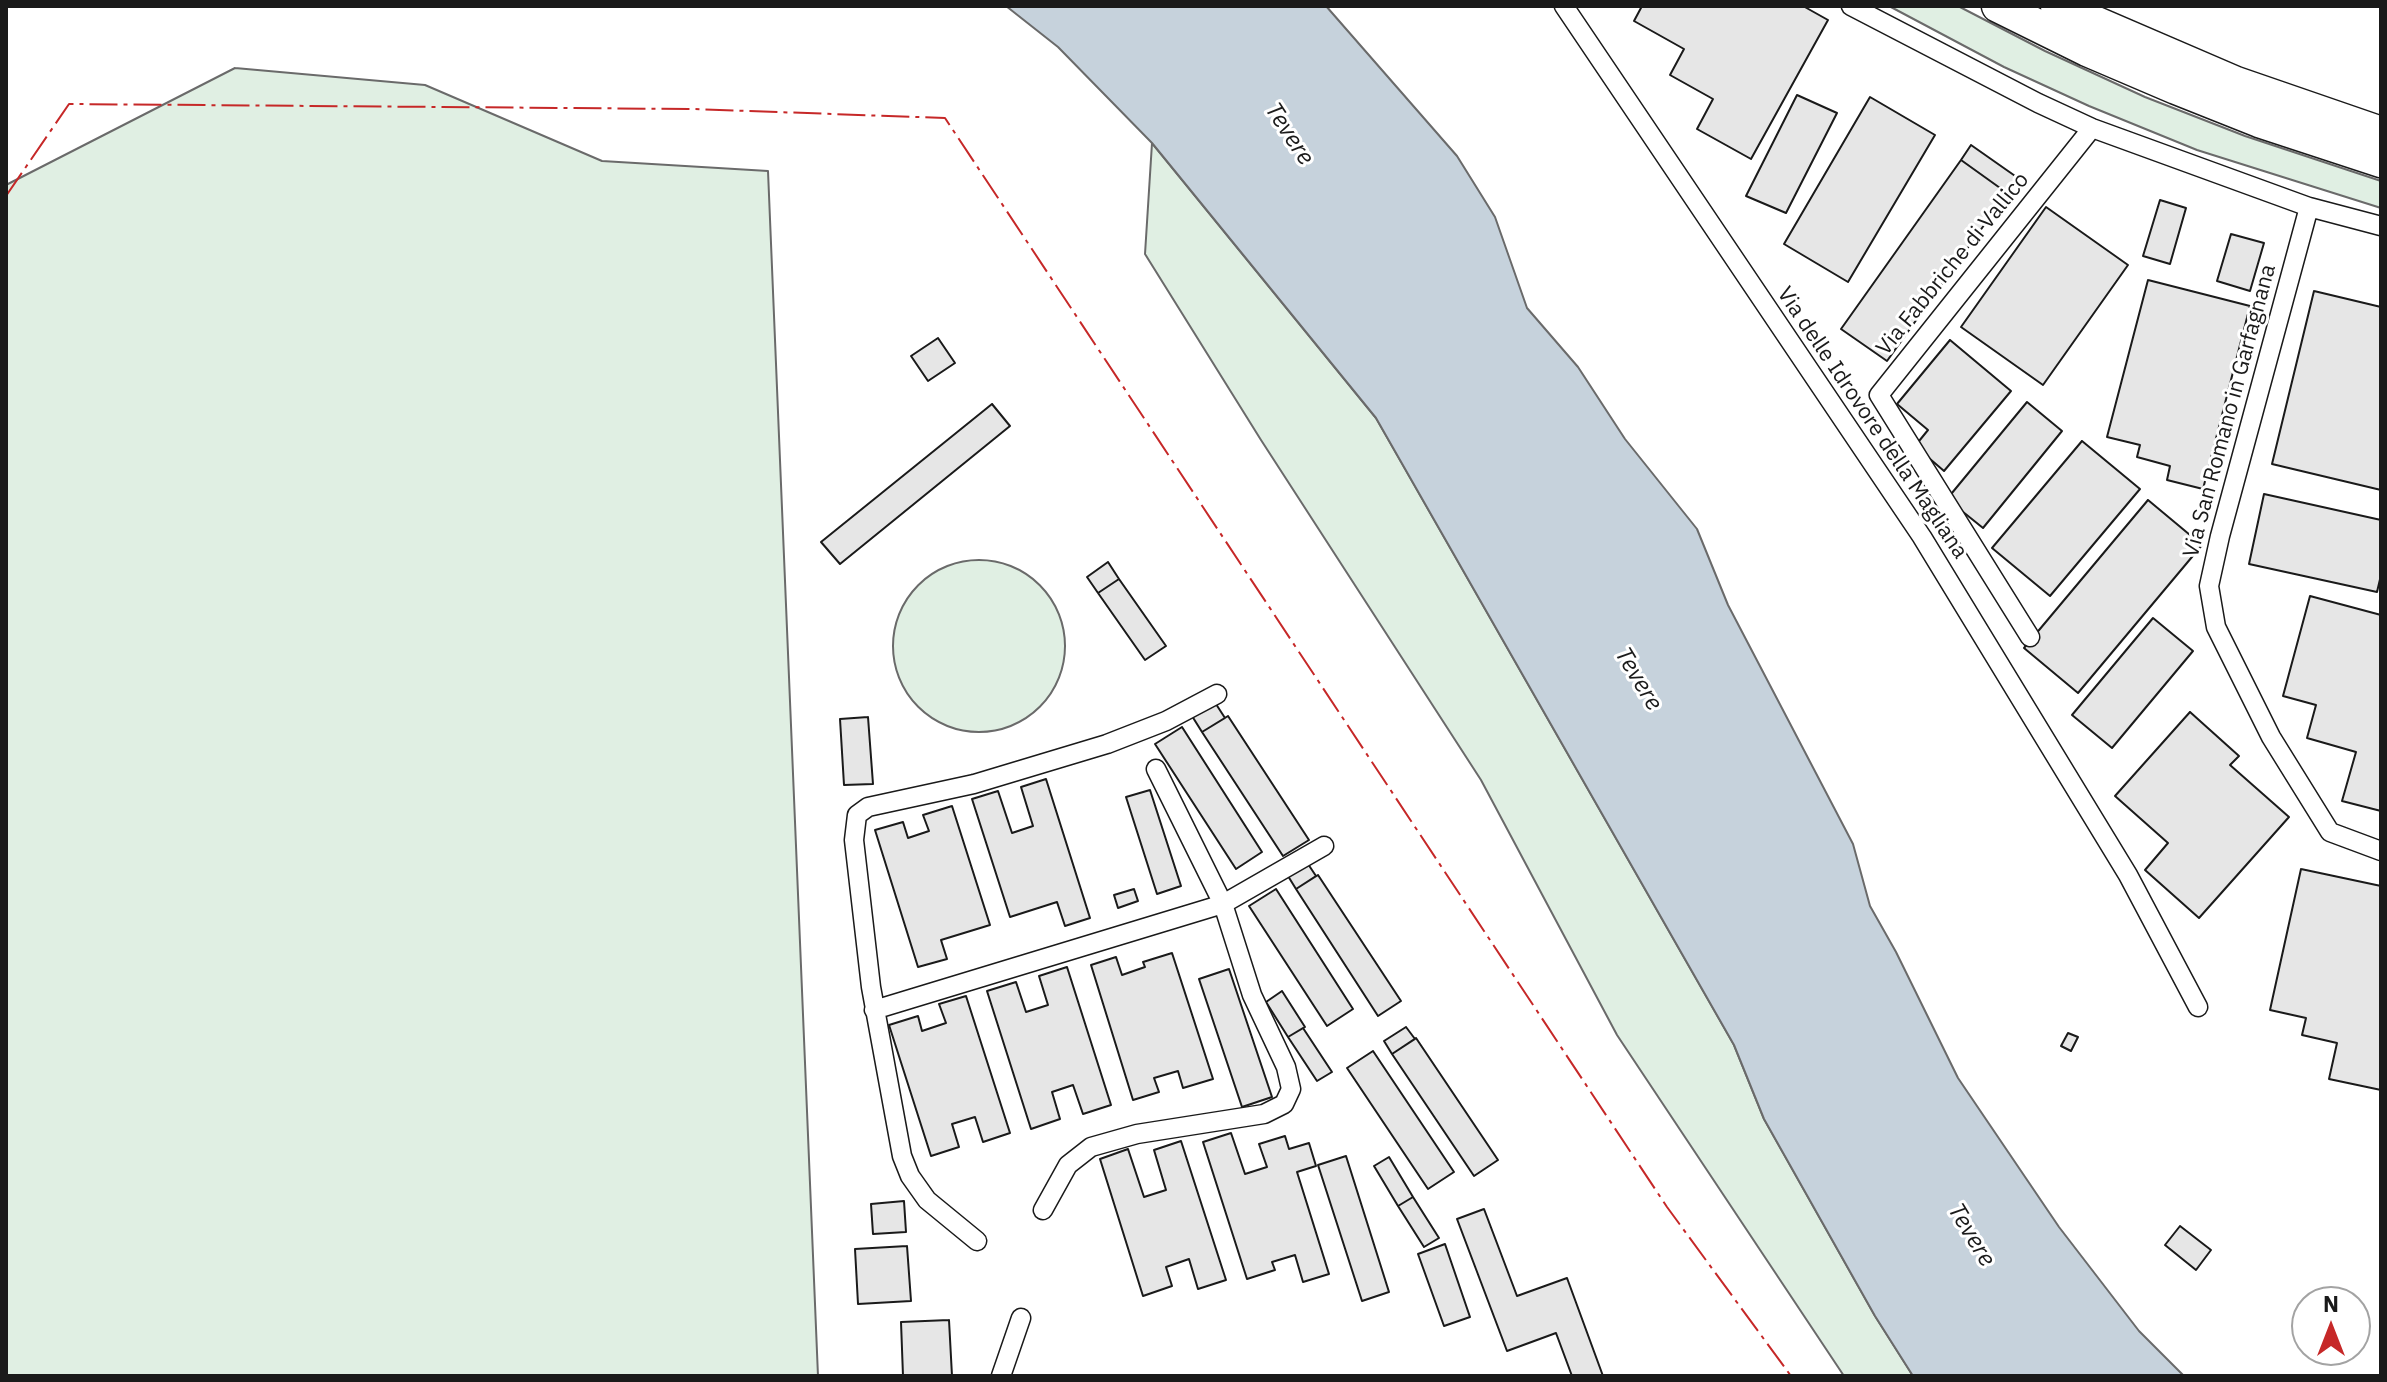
<!DOCTYPE html>
<style>
body{margin:0}
#map{position:relative;width:2387px;height:1382px;overflow:hidden;background:#fff;font-family:"IBM Plex Sans",sans-serif}
canvas{display:block}
.frame{position:absolute;inset:0;border:8px solid #1a1a1a;pointer-events:none}
.north{position:absolute;left:2291px;top:1286px;width:80px;height:80px;box-sizing:border-box;background:#fff;border:2px solid #a3a3a3;border-radius:50%;rotate:0deg;font-size:22px;font-weight:700;line-height:32px;text-align:center;color:#1a1a1a}
.north::after{content:'';display:block;margin:auto;width:28px;height:36px;background:#c62828;clip-path:polygon(50% 0,100% 100%,50% 72%,0 100%)}
</style>
<div id="map">
<canvas width="2387" height="1382"></canvas>
<div class="frame"></div>
<div class="north">N</div>
</div>
<script>
const c = document.querySelector('canvas').getContext('2d');
c.lineJoin = 'round';
function fillPath(path, color) {
  c.fillStyle = color;
  c.fill(path, 'evenodd');
}
function shape(rows) {
  const path = new Path2D();
  for (const r of rows) {
    if (r.length === 3) {
      path.moveTo(r[0] + r[2], r[1]);
      path.arc(r[0], r[1], r[2], 0, 2 * Math.PI);
      continue;
    }
    path.moveTo(r[0], r[1]);
    for (let i = 2; i < r.length; i += 2) path.lineTo(r[i], r[i + 1]);
  }
  return path;
}
function stroke(path, color, width, dash) {
  c.strokeStyle = color;
  c.lineWidth = width;
  c.lineCap = dash ? 'butt' : 'round';
  c.setLineDash(dash || []);
  c.stroke(path);
}
function write(font, color, halo, rows, align = 'center') {
  c.font = font + ' "IBM Plex Sans",sans-serif';
  c.lineWidth = 6;
  c.setLineDash([]);
  c.textBaseline = 'middle';
  c.strokeStyle = halo;
  c.fillStyle = color;
  for (const [text, x, y, turn = 0] of rows) {
    c.save();
    c.translate(x, y);
    c.rotate((+turn || 0) * Math.PI / 180);
    c.textAlign = isNaN(turn) ? turn : align;
    if (halo) c.strokeText(text, 0, 0);
    c.fillText(text, 0, 0);
    c.restore();
  }
}
const green = shape([
 [1889,6,1958,6,2045,51,2145,97,2245,136,2381,181,2381,208,2197,150,2089,106,2004,67,1889,6],
 [235,68,425,85,602,161,768,171,818,1376,6,1376,6,185,235,68],
 [1152,143,1376,418,1734,1045,1764,1119,1875,1316,1913,1376,1844,1376,1617,1035,1481,780,1261,440,1145,254,1152,143],
 [979,646,86]
]);
fillPath(green, '#e0efe3');
stroke(green, '#6a6a6a', 2);
const water = shape([
 [1006,6,1326,6,1457,156,1495,217,1527,308,1578,367,1625,439,1697,529,1728,605,1853,844,1870,906,1896,952,1958,1078,2059,1227,2139,1331,2184,1376,1913,1376,1875,1316,1764,1119,1734,1045,1376,418,1152,143,1058,47,1006,6]
]);
fillPath(water, '#c6d2dc');
stroke(water, '#6a6a6a', 2);
const building = shape([
 [1642,6,1803,6,1828,20,1751,159,1697,129,1713,99,1670,75,1684,49,1634,21,1642,6],
 [1797,95,1837,113,1786,213,1746,196,1797,95],
 [1870,97,1935,135,1848,282,1784,244,1870,97],
 [1971,145,2018,178,2007,193,1961,160,1971,145],
 [1961,160,2007,193,1887,361,1841,329,1961,160],
 [2160,200,2186,208,2170,264,2143,256,2160,200],
 [2046,207,2128,265,2043,385,1961,327,2046,207],
 [2231,234,2264,243,2250,291,2217,281,2231,234],
 [2148,280,2250,306,2203,489,2167,480,2170,466,2137,457,2140,445,2107,437,2148,280],
 [2314,291,2381,307,2381,490,2272,464,2314,291],
 [938,338,955,363,928,381,911,356,938,338],
 [1950,340,2011,391,1944,471,1915,446,1928,430,1897,404,1950,340],
 [2027,402,2062,431,1983,528,1947,499,2027,402],
 [992,404,1010,426,840,564,821,542,992,404],
 [2082,441,2140,489,2050,596,1992,548,2082,441],
 [2264,494,2381,520,2381,575,2377,592,2249,564,2264,494],
 [2148,500,2202,545,2078,693,2024,648,2148,500],
 [1108,562,1119,579,1098,593,1087,577,1108,562],
 [1119,579,1166,646,1145,660,1098,593,1119,579],
 [2310,596,2381,615,2381,811,2342,801,2356,752,2307,738,2316,705,2283,696,2310,596],
 [2153,618,2193,651,2112,748,2072,715,2153,618],
 [1214,701,1225,718,1202,732,1192,716,1214,701],
 [2190,712,2239,756,2230,765,2289,817,2199,918,2145,870,2168,843,2115,796,2190,712],
 [1228,716,1309,840,1283,856,1202,732,1228,716],
 [868,717,873,784,844,785,840,719,868,717],
 [1182,727,1262,852,1236,869,1155,744,1182,727],
 [1046,779,1090,918,1065,926,1057,902,1010,917,972,799,998,791,1012,833,1033,826,1021,787,1046,779],
 [1150,790,1181,886,1157,894,1126,797,1150,790],
 [952,806,990,925,941,940,947,959,918,967,875,830,903,822,908,838,929,831,923,815,952,806],
 [1308,864,1316,876,1296,889,1288,876,1308,864],
 [2301,869,2381,886,2381,1090,2329,1079,2337,1043,2302,1035,2306,1018,2270,1010,2301,869],
 [1318,875,1401,1001,1378,1016,1296,889,1318,875],
 [1134,889,1138,901,1118,908,1114,895,1134,889],
 [1276,889,1353,1009,1327,1026,1249,906,1276,889],
 [1172,953,1213,1079,1183,1088,1178,1071,1154,1078,1159,1092,1133,1100,1091,965,1116,957,1122,975,1145,967,1143,962,1172,953],
 [1067,967,1111,1105,1083,1114,1073,1085,1052,1092,1060,1119,1031,1129,987,991,1016,982,1026,1012,1048,1005,1039,976,1067,967],
 [1229,969,1272,1097,1242,1107,1199,979,1229,969],
 [1282,991,1305,1027,1288,1037,1266,1002,1282,991],
 [966,996,1010,1133,983,1142,975,1117,952,1124,959,1147,931,1156,889,1025,918,1016,922,1031,946,1023,939,1004,966,996],
 [1406,1027,1415,1039,1392,1054,1384,1041,1406,1027],
 [1303,1028,1332,1072,1317,1081,1288,1037,1303,1028],
 [2068,1033,2078,1037,2071,1051,2061,1046,2068,1033],
 [1416,1038,1498,1160,1474,1176,1392,1054,1416,1038],
 [1373,1051,1454,1172,1428,1189,1347,1068,1373,1051],
 [1231,1133,1245,1174,1267,1167,1259,1144,1285,1136,1289,1149,1309,1143,1316,1166,1297,1172,1329,1274,1303,1282,1295,1255,1272,1262,1275,1270,1247,1279,1203,1142,1231,1133],
 [1181,1141,1226,1280,1198,1289,1189,1259,1166,1267,1172,1286,1143,1296,1100,1159,1128,1149,1144,1197,1166,1190,1154,1150,1181,1141],
 [1346,1156,1389,1292,1362,1301,1318,1165,1346,1156],
 [1389,1157,1413,1197,1398,1206,1374,1166,1389,1157],
 [1413,1197,1439,1238,1424,1247,1398,1206,1413,1197],
 [904,1201,906,1232,873,1234,871,1204,904,1201],
 [1484,1209,1517,1296,1567,1278,1603,1376,1572,1376,1556,1333,1507,1351,1457,1219,1484,1209],
 [2180,1226,2211,1250,2196,1270,2165,1245,2180,1226],
 [1445,1244,1470,1317,1444,1326,1418,1254,1445,1244],
 [907,1246,911,1301,858,1304,855,1249,907,1246],
 [949,1320,952,1376,903,1376,901,1322,949,1320]
]);
fillPath(building, '#e6e6e6');
stroke(building, '#1a1a1a', 2);
const street = shape([
 [1564,6,1922,537,2128,875,2198,1007],
 [1851,6,2038,103,2092,128,2309,207,2381,226],
 [2309,207,2220,536,2209,586,2216,627,2271,737,2330,832,2381,851],
 [2030,637,1879,395,2092,128],
 [874,1010,1223,904,1324,846],
 [1043,1210,1068,1165,1091,1147,1137,1134,1264,1114,1284,1104,1291,1089,1286,1067,1252,995,1223,904,1156,769],
 [977,1241,927,1200,910,1176,902,1156,871,987,854,840,857,815,868,807,974,784,1107,744,1166,721,1217,694],
 [1001,1376,1021,1318]
]);
const highway = shape([
 [1998,6,2087,50,2176,88,2259,121,2381,161],
 [2057,6,2236,83,2381,133]
]);
stroke(street, '#1a1a1a', 21);
stroke(highway, '#1a1a1a', 35);
stroke(street, '#fff', 18);
stroke(highway, '#fff', 32);
stroke(shape([
 [6,196,69,104,692,109,945,118,1667,1207,1791,1376]
]), '#c62828', 2, [28, 6, 4, 6]);
write('22px', '#1a1a1a', '#fff', [
 ["Via Fabbriche di Vallico",1953,264,-51],
 ["Via San Romano in Garfagnana",2230,411,-75],
 ["Via delle Idrovore della Magliana",1872,423,56]
]);
write('italic 24px', '#1a1a1a', '#fff', [
 ["Tevere",1289,134,57],
 ["Tevere",1638,679,59],
 ["Tevere",1971,1235,59]
]);
</script>
